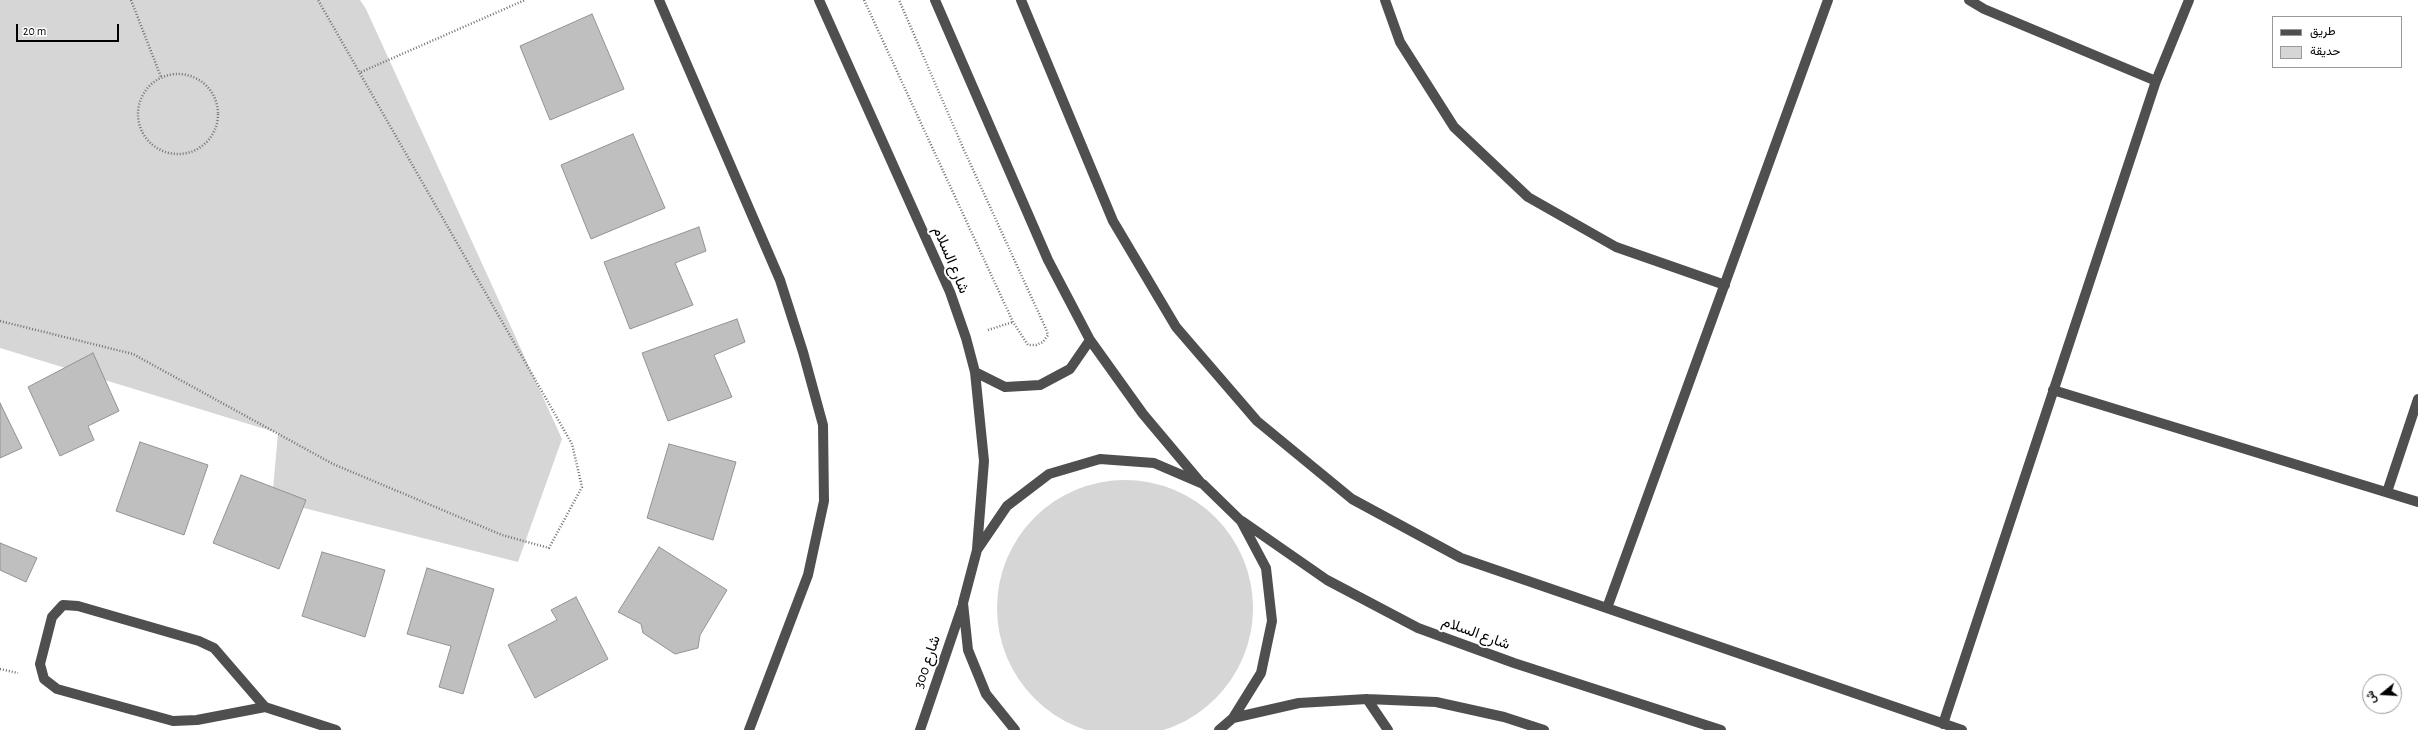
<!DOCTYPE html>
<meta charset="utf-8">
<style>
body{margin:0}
#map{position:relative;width:2418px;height:730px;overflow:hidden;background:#fff;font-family:"Alegreya Sans",Vazirmatn,sans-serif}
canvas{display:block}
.legend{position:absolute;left:2272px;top:16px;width:130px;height:52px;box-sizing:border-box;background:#fff;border:1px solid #999;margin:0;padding:5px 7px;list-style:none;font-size:12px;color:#000}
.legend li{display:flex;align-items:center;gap:8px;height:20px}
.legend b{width:20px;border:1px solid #999}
.north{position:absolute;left:2362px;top:674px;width:40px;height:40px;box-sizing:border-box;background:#fff;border:1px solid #999;border-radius:50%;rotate:252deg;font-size:11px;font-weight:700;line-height:16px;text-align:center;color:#000}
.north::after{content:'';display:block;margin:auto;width:14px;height:18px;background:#000;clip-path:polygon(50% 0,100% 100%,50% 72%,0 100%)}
.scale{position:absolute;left:16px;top:24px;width:103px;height:18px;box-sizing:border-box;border:2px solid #000;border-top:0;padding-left:5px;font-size:12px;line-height:14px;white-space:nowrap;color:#000;-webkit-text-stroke:3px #fff;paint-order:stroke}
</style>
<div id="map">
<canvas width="2418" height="730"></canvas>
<ul class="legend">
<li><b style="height:5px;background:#4f4f4f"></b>طريق</li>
<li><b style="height:11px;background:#d6d6d6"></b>حديقة</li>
</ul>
<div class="north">ش</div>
<div class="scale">20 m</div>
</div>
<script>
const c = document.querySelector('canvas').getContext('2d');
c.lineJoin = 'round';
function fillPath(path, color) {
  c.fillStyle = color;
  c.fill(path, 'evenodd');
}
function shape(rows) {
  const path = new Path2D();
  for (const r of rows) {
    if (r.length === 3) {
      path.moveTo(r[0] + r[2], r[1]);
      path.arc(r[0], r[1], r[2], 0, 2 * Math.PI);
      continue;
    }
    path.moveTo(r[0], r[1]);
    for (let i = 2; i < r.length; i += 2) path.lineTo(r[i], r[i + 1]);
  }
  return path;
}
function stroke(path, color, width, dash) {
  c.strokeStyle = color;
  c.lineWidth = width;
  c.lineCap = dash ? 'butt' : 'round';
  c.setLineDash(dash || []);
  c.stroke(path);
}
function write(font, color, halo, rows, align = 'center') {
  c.font = font + ' "Alegreya Sans",Vazirmatn,sans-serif';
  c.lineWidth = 4;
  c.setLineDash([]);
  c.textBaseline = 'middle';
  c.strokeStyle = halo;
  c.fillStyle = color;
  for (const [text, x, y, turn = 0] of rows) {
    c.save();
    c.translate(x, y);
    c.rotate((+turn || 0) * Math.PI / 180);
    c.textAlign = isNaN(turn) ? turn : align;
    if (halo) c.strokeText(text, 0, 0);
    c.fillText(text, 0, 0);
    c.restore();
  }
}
fillPath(shape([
 [0,0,360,0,366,9,562,439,518,562,272,500,278,433,0,348],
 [1125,608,128]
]), '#d6d6d6');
const building = shape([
 [592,14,624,89,550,120,520,46,592,14],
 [633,134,665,208,591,239,561,165,633,134],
 [699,227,706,251,675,263,693,305,630,329,604,262,699,227],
 [737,319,745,342,714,355,732,397,668,421,642,353,737,319],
 [93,353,119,411,88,426,94,440,60,456,28,387,93,353],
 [0,403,22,448,0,458,0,403],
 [140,442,208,465,184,535,116,511,140,442],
 [669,444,736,462,713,540,647,518,669,444],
 [241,475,306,500,279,569,213,543,241,475],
 [0,543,37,558,26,582,0,570,0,543],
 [659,547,727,590,700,635,698,648,675,654,643,633,641,624,618,612,659,547],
 [322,552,385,570,365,637,302,616,322,552],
 [427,568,494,589,463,694,439,687,451,646,407,634,427,568],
 [576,597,608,659,535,698,508,645,557,620,551,610,576,597]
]);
fillPath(building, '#bfbfbf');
stroke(building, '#939393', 1);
stroke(shape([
 [131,0,161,77],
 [864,0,1013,322,1028,345,1036,345,1043,342,1048,335,1046,329,964,150,899,0],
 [361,72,525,0],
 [178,114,40],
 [0,321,133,354,333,464,502,535,549,548,582,487,572,444,318,0],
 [988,330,1013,322],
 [0,669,18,673]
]), '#717171', 2.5, [1, 2]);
stroke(shape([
 [659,0,780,280,803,352,823,425,824,501,808,575,749,730],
 [819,0,950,292,966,338,975,372,984,461,977,549],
 [935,0,1048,260,1090,340,1143,414,1201,483],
 [1021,0,1113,221,1176,327,1257,421,1352,499,1461,558,1962,730],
 [1385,0,1400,42,1454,127,1528,197,1616,247,1725,285],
 [1969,0,1984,9,2156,81],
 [975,372,1005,387,1040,385,1070,369,1090,340],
 [2053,390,2418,502],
 [2387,492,2418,399],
 [1242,521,1327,580,1418,628,1514,663,1721,730],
 [63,605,78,606,199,641,214,648,265,707,197,720,173,721,57,689,44,679,40,664,52,617,63,605],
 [1607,608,1828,0],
 [1367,699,1388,730],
 [265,707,336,730],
 [1233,718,1299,703,1367,699,1436,702,1504,717,1544,730],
 [1943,724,2156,81,2189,0],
 [920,730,962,607],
 [1015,730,986,694,968,650,963,603,977,550,1007,506,1049,474,1100,459,1154,463,1203,484,1241,521,1266,568,1272,621,1261,673,1233,718,1219,730]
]), '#4f4f4f', 10);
write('15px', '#000', '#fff', [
 ["شارع السلام",951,260,67],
 ["شارع السلام",1476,633,20],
 ["شارع 300",927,662,-71]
]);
</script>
